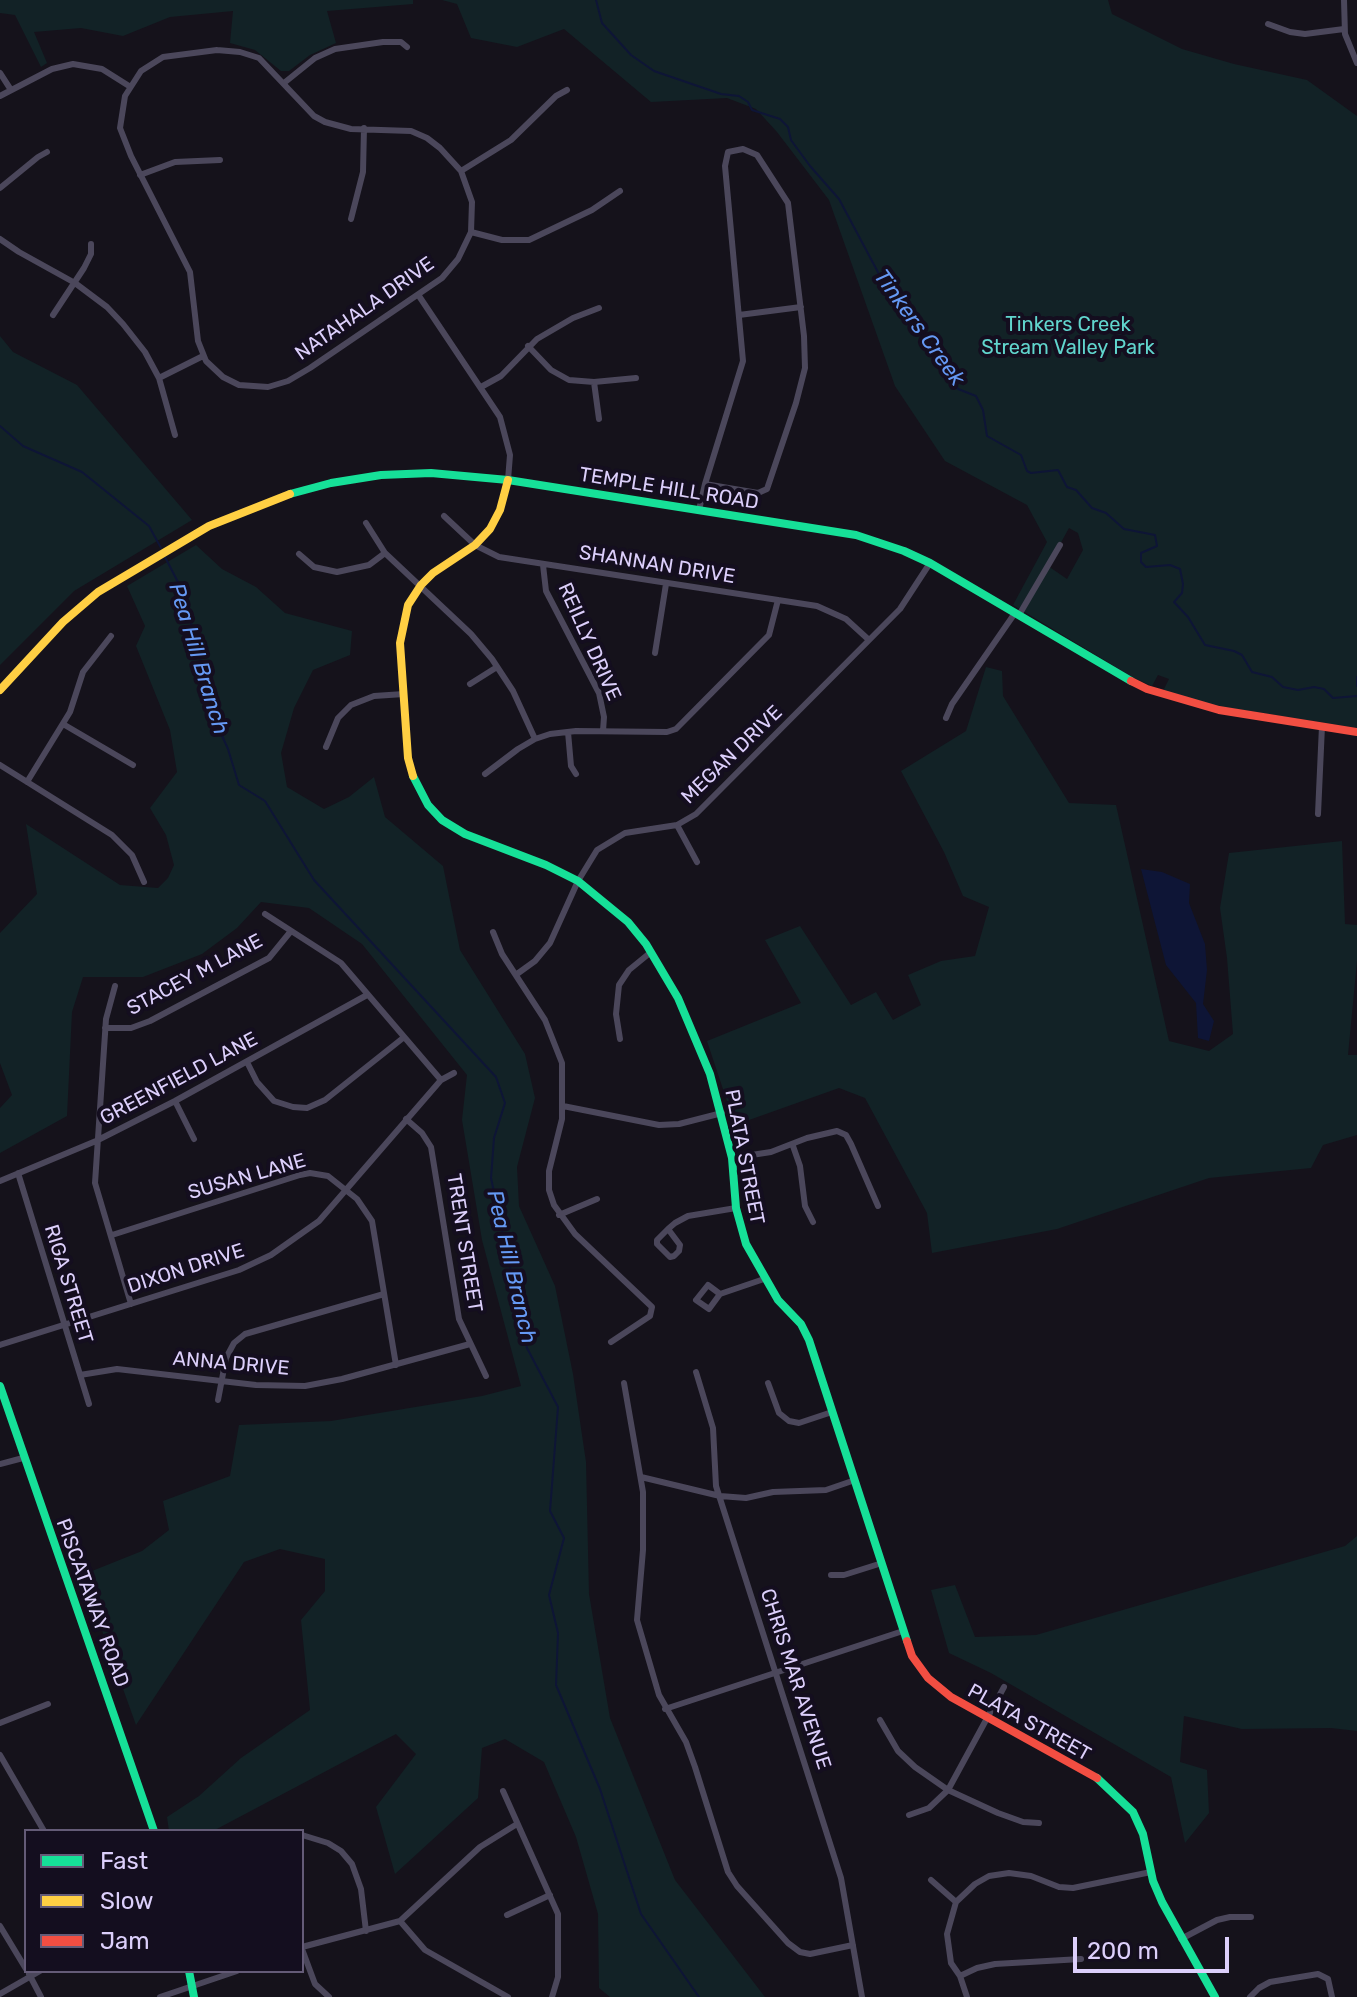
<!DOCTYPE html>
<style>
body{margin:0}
#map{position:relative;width:1357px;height:1997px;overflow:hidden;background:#15121b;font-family:Rubik,sans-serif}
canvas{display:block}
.legend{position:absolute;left:24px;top:1829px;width:280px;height:144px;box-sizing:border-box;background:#140e1f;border:2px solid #645b77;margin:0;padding:10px 14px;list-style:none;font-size:24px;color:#dccffb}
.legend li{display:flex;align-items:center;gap:16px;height:40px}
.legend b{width:40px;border:2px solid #645b77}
.scale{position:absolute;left:1073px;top:1937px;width:156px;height:36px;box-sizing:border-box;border:4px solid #dccffb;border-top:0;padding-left:10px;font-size:24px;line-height:28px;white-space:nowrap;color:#dccffb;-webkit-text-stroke:6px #140e1f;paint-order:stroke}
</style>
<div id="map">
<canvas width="1357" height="1997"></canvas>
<ul class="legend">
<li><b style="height:10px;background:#16e098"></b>Fast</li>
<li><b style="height:10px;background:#ffcf43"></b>Slow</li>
<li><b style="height:10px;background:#f24e42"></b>Jam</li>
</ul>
<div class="scale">200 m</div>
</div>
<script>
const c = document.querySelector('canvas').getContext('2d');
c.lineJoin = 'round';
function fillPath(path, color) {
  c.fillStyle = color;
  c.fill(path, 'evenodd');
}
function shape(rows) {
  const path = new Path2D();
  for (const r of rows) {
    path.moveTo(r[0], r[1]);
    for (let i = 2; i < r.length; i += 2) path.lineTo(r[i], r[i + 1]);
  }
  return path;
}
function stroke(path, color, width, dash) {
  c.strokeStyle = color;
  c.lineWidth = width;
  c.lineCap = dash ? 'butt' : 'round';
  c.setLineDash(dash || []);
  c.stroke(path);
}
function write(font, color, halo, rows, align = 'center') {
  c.font = font + ' Rubik,sans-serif';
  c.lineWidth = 8;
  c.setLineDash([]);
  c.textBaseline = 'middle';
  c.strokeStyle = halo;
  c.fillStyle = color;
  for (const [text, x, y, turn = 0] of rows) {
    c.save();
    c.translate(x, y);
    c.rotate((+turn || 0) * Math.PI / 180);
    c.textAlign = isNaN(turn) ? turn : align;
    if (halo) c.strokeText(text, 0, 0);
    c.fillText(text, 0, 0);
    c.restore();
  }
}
fillPath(shape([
 [0,0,413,0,413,4,327,11,336,43,310,55,289,71,281,71,255,50,230,43,233,11,170,17,123,36,81,28,34,32,47,63,41,67,15,15,0,13],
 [442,0,1108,0,1112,14,1182,49,1234,64,1307,80,1357,116,1357,728,1212,705,1163,691,1169,679,1158,675,1152,686,1134,678,1013,605,1047,542,1027,505,945,461,895,386,829,200,777,132,756,109,727,98,651,102,564,29,517,47,471,38,457,4],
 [1069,528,1078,533,1083,550,1067,579,1048,566],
 [0,336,13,352,77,385,192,520,74,591,0,665],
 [196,545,222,569,256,587,285,613,352,631,350,655,313,670,294,708,281,753,287,787,324,809,349,797,374,777,385,817,443,866,460,950,525,1054,535,1098,517,1167,519,1206,555,1286,573,1374,586,1462,589,1594,610,1718,675,1880,765,1997,610,1997,599,1988,598,1914,576,1837,544,1762,505,1739,482,1748,478,1798,395,1874,376,1807,416,1754,396,1734,213,1831,169,1831,167,1817,199,1796,241,1758,310,1710,301,1620,325,1591,325,1559,280,1549,244,1562,136,1725,82,1575,142,1551,169,1530,163,1501,230,1476,239,1425,331,1421,482,1396,521,1386,482,1240,462,1120,467,1075,362,944,309,908,261,902,237,928,202,954,143,977,83,977,72,1012,67,1116,0,1153,0,1108,12,1095,0,1063,0,933,37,894,26,824,120,885,158,888,168,878,174,865,166,835,150,808,177,772,170,730,136,646,145,626,127,586],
 [986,667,1002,671,1003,696,1069,803,1116,805,1169,1041,1209,1051,1233,1034,1227,958,1220,908,1229,853,1342,841,1345,924,1357,925,1357,961,1348,1055,1357,1055,1357,1135,1323,1145,1311,1168,1209,1178,1057,1229,932,1253,927,1213,865,1098,839,1088,735,1125,707,1041,801,1003,765,940,800,926,851,1005,876,992,893,1020,921,1005,908,975,941,961,975,956,989,907,963,896,944,852,901,771,966,731],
 [1357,1536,1357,1731,1331,1728,1242,1729,1184,1716,1180,1762,1207,1770,1209,1813,1185,1843,1171,1777,991,1673,949,1653,931,1590,955,1585,975,1637,1036,1635,1345,1546]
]), '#122226');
fillPath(shape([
 [1141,869,1162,872,1190,884,1189,903,1205,944,1207,970,1203,1004,1214,1021,1209,1041,1198,1038,1196,1003,1166,965]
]), '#0e1536');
stroke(shape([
 [596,0,602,23,631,55,654,71,721,94,739,96,748,102,752,110,780,119,788,127,791,140,810,166,839,199,888,291,951,371,958,389,976,396,983,410,987,436,1021,455,1027,471,1031,473,1058,470,1067,487,1076,490,1092,508,1106,513,1124,529,1155,535,1157,546,1141,553,1141,562,1146,567,1170,565,1180,569,1183,584,1182,593,1174,602,1188,617,1205,645,1234,651,1242,655,1252,672,1272,677,1283,687,1298,690,1314,687,1324,689,1333,698,1357,696],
 [0,426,23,446,82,472,149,526,161,548],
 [165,557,179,584,199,649,206,700,228,749,239,785,265,801,314,880,496,1077,505,1103,494,1138,491,1178,527,1348,558,1407,550,1511,564,1538,549,1595,558,1633,556,1685,600,1789,641,1914,699,1997],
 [1357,677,1357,686]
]), '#0e1536', 2);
stroke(shape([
 [1344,0,1345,34,1357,63],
 [1268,24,1290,32,1305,34,1344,29],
 [217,50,240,52,259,58,314,116,325,122,351,129,411,131,427,138,440,148,461,171,472,202,471,232,458,259,442,278,310,368,288,381,268,387,239,385,223,377,206,361,198,341,190,272,131,156,120,128,125,96,141,71,163,57,217,50],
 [0,73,11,90],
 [284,83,315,58,335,49,383,42,401,42,407,47],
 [0,96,52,69,73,64,102,69,129,86],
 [461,171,511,140,556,96,567,90],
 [140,175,175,162,220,160],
 [0,188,38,157,47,152],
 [351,219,363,172,364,128],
 [471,232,502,240,529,240,592,210,620,191],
 [0,239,19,252,75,283,107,307,123,324,145,352,159,378,175,435],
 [419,296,500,417,510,455,508,480],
 [53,315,84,268,91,254,91,244],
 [739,315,801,307],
 [528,346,551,370,569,380,594,382,636,378],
 [159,378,203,356],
 [594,382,599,419],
 [481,387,501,376,537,339,573,318,599,308],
 [699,510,705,484,743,361,725,166,728,152,743,149,757,155,788,203,804,336,805,368,796,403,767,489,758,493,705,484],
 [444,516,475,545,499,557,817,606,846,619,869,640],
 [366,523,385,553,471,634,492,659,513,691,535,739],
 [299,554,314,567,337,572,369,565,385,553],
 [543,565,546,591,599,693,604,717,603,731],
 [1019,615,1060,545],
 [655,653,666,584],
 [470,684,497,667],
 [946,718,952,704,1015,613],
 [63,724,133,765],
 [568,732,571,766,576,774],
 [326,747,338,718,351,705,374,696,404,694],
 [0,765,112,835,132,855,144,882],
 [485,774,518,749,535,739,550,734,576,731,667,732,676,729,769,635,778,600],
 [27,782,70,712,83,672,111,636],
 [1318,814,1322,726],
 [677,825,697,862],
 [265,914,341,963,441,1080],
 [493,932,502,954,545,1020,562,1063,562,1119,549,1171,549,1190,554,1205,575,1234,652,1307,650,1316,611,1342],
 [517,974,535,961,550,943,578,881,597,850,625,833,677,825,696,814,900,609,930,563],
 [115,986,106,1019,95,1183,131,1304],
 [105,1028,131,1028,150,1021,269,958,291,931],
 [620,1039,616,1014,619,985,629,970,651,952],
 [247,1062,257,1082,274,1101,293,1107,307,1108,325,1100,403,1038],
 [175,1101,194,1139],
 [563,1106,659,1125,679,1124,722,1113],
 [406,1119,422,1133,431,1147,459,1319,486,1376],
 [793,1146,800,1166,805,1206,813,1222],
 [732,1158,771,1152,807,1138,837,1131,846,1135,851,1144,878,1206],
 [18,1173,89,1404],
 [0,1181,96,1141,175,1101,367,995],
 [559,1215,597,1199],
 [668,1229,657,1240,657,1244,670,1257,674,1256,679,1251,680,1245,668,1229,675,1223,688,1216,736,1208],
 [112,1235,300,1175,310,1173,328,1176,357,1199,372,1221,396,1365],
 [720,1294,709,1309,696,1300,708,1285,720,1294,764,1279],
 [0,1345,239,1270,271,1255,319,1221,441,1080,454,1073],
 [696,1372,713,1428,716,1486,841,1878,862,1997],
 [80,1375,117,1369,256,1385,305,1386,342,1379,470,1344],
 [624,1383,643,1492,643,1550,637,1620,659,1695,686,1742,695,1767,728,1872,737,1886,788,1943,800,1952,810,1954,853,1945],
 [768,1383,779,1413,789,1421,799,1423,832,1412],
 [218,1400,226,1358,234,1343,245,1334,384,1294],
 [0,1464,23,1458],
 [641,1477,720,1496,746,1498,773,1492,826,1490,855,1480],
 [831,1575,844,1575,882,1563],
 [665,1709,903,1631],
 [880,1720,898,1751,915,1767,948,1790,998,1813,1023,1822,1039,1823],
 [0,1723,48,1704],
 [0,1755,44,1831],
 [503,1791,558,1914,558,1977,552,1997],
 [909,1815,929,1808,948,1790,1004,1687],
 [302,1835,328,1843,341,1851,352,1864,361,1889,366,1931],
 [931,1880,956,1902],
 [507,1915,550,1895],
 [400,1921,425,1950,508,1997],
 [0,1926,26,1969],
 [1181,1939,1217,1920,1230,1917,1251,1917],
 [302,1947,400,1921,480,1847,517,1824],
 [302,1949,315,1984,329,1997],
 [29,1974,41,1997],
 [960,1976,977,1968,995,1964,1081,1959],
 [0,1994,40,1971],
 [160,1997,237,1971],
 [967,1997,960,1976,951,1963,947,1934,956,1902,975,1884,989,1876,1009,1873,1031,1876,1059,1887,1073,1888,1151,1872],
 [1250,1997,1259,1988,1270,1982,1318,1974,1328,1979,1332,1997]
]), '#4b475b', 6);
stroke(shape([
 [290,494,331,483,381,475,431,473,508,480,856,535,904,551,930,563,1131,681],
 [413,776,428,805,442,820,465,834,546,865,578,881,628,922,646,944,678,998,710,1074,732,1158,736,1208,746,1244,778,1300,801,1324,809,1340,907,1641],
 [0,1386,154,1831],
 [1097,1778,1133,1812,1143,1834,1153,1881,1162,1902,1215,1997],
 [189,1971,194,1997]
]), '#16e098', 8);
stroke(shape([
 [0,690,63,622,98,592,209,526,290,494],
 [413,776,408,758,400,643,408,605,421,585,433,573,475,545,490,529,500,510,508,480]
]), '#ffcf43', 8);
stroke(shape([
 [1131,681,1147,689,1219,710,1357,732],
 [907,1641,912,1656,928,1678,951,1697,1097,1778]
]), '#f24e42', 8);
write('20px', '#dccffb', '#140e1f', [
 ["NATAHALA DRIVE",365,309,-35],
 ["TEMPLE HILL ROAD",669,489,9],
 ["SHANNAN DRIVE",657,565,9],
 ["REILLY DRIVE",589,642,66],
 ["MEGAN DRIVE",732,755,-44],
 ["STACEY M LANE",195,975,-28],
 ["GREENFIELD LANE",179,1079,-28],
 ["PLATA STREET",744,1157,79],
 ["SUSAN LANE",247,1177,-16],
 ["TRENT STREET",464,1243,81],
 ["DIXON DRIVE",186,1269,-18],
 ["RIGA STREET",68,1284,73],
 ["ANNA DRIVE",231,1364,5],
 ["PISCATAWAY ROAD",92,1603,70],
 ["CHRIS MAR AVENUE",795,1679,72],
 ["PLATA STREET",1029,1723,29]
]);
write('20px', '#61d5cd', '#140e1f', [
 ["Tinkers Creek",1068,325],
 ["Stream Valley Park",1068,348]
]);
write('italic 22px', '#6599f4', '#140e1f', [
 ["Tinkers Creek",919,328,54],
 ["Pea Hill Branch",198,659,73],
 ["Pea Hill Branch",511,1267,77]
]);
</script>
